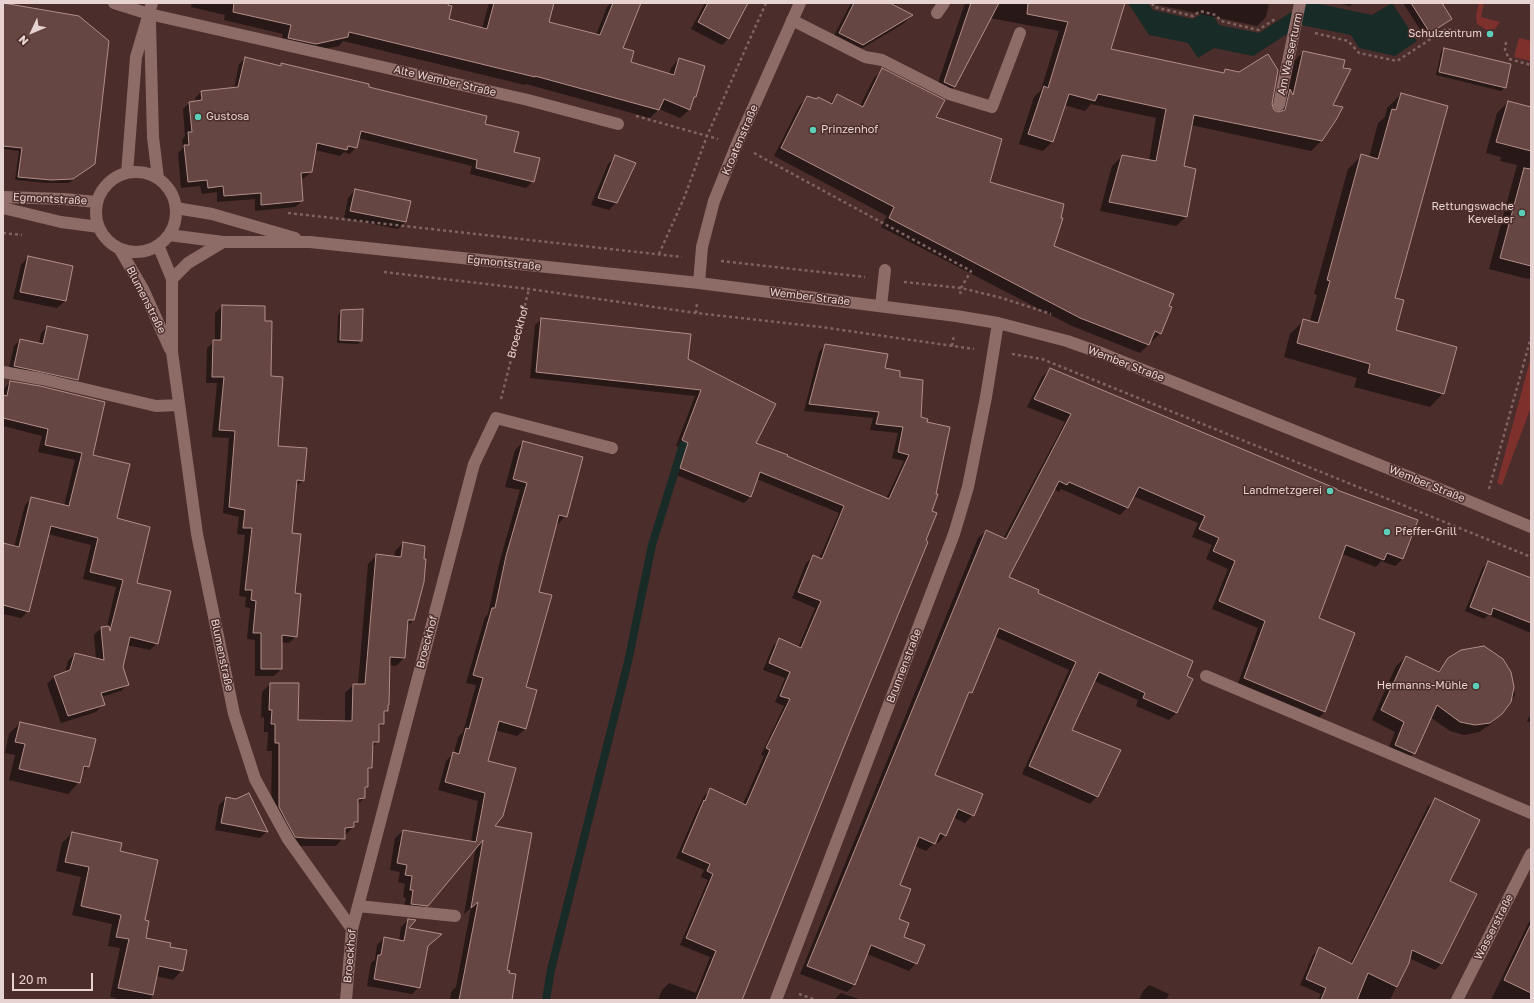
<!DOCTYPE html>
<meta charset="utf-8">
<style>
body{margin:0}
#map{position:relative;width:1534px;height:1003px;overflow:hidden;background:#4b2d2b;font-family:"Golos Text",sans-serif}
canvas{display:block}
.frame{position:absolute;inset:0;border:4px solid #e7d3d1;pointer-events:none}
.north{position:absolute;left:12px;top:12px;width:40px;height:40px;-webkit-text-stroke:3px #4b2d2b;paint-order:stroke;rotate:226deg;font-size:11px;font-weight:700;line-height:16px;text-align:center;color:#e7d3d1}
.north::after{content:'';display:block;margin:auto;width:14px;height:18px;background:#e7d3d1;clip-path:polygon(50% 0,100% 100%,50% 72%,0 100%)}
.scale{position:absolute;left:12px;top:973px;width:81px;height:18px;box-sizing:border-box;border:2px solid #e7d3d1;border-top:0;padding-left:5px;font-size:12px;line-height:14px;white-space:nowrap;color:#e7d3d1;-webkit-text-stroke:3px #4b2d2b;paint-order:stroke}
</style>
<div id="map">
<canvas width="1534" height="1003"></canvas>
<div class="frame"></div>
<div class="north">N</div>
<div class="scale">20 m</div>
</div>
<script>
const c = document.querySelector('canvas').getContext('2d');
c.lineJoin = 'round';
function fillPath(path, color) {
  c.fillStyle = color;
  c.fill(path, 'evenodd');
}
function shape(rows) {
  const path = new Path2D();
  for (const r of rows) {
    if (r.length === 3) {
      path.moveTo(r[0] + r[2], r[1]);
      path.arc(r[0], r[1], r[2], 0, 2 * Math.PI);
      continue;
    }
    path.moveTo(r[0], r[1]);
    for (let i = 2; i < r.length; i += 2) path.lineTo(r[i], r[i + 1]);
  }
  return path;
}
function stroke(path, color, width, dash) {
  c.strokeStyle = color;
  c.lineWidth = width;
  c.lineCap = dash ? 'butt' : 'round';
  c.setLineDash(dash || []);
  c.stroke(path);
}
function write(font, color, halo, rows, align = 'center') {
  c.font = font + ' "Golos Text",sans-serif';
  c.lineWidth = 3;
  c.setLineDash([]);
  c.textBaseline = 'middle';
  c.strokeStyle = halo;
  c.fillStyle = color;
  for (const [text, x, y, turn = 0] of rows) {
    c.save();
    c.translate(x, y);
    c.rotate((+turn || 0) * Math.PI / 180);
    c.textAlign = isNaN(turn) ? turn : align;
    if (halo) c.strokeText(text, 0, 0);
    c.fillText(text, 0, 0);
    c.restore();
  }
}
fillPath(shape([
 [1479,3,1484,3,1481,17,1500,22,1495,29,1487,30,1477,24,1476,15],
 [1519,38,1531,41,1531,61,1514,57],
 [1531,357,1531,407,1502,485,1497,483]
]), '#7e302d');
fillPath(shape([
 [1128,3,1148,3,1153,10,1193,19,1201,14,1214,17,1219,25,1259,33,1305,3,1315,3,1372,15,1392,3,1417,41,1395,56,1359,48,1351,35,1301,25,1253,56,1214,48,1198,58,1188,43,1149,35]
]), '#182b27');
fillPath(shape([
 [3,3,90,167,69,183,47,183,15,180,19,151,3,149],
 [192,3,452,3,448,20,482,29,489,3,553,3,548,23,596,35,607,7,611,3,627,3,622,49,630,63,669,74,671,68,679,59,695,97,692,100,689,110,680,118,659,109,650,118,526,84,525,85,343,41,339,46,307,52,280,46,283,34,224,20,225,15,191,7],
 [705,3,746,3,729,38,722,45,691,29],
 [851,3,899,3,894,6,911,16,903,24,854,53,831,41],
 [965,3,1104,3,1110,50,1223,73,1225,70,1277,114,1293,62,1303,52,1331,106,1321,141,1311,151,1191,125,1183,167,1186,217,1176,226,1100,211,1112,166,1122,156,1149,161,1156,118,1091,104,1085,111,1064,105,1052,142,1043,151,1019,144,1034,97,1041,90,1059,31,990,18,955,86,945,96,935,92],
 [1148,3,1269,3,1266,17,1257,26],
 [1338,3,1353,3,1350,6],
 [1403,3,1441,3,1451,18,1425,37],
 [1445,49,1505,87,1501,91,1436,75,1441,52],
 [246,58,279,66,282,64,368,88,484,125,513,152,533,181,526,188,470,174,472,166,358,138,356,147,350,154,344,152,340,156,315,150,311,172,304,178,301,179,302,201,295,207,255,211,255,199,217,202,217,192,202,194,200,186,181,188,178,153,183,148,182,140,185,136,183,109,189,103,195,102,195,98,201,92,234,89,239,64],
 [882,70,935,117,988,183,1053,247,1168,307,1161,333,1152,341,1150,340,1148,345,1140,353,1072,326,881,227,887,216,774,156,799,106,808,97,829,104,837,95,860,106,874,78],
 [1401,94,1394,298,1395,331,1443,393,1430,407,1354,387,1357,378,1284,357,1290,334,1304,320,1310,321,1317,295,1314,294,1348,169,1362,155,1369,158,1378,123,1385,117,1387,108],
 [1508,102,1531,108,1531,277,1528,279,1489,269,1517,165,1500,161,1501,157,1486,153,1497,113],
 [616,156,617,202,609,210,591,205,608,164],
 [355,190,410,202,405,222,398,229,344,218,348,198],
 [28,257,72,267,65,301,57,308,13,299,21,265],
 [222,306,264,322,277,447,304,480,295,487,291,534,296,636,289,643,281,642,281,669,274,676,255,676,255,640,247,639,250,608,245,607,246,597,239,596,245,535,237,534,239,517,223,513,229,438,212,437,217,383,206,383,207,348,215,341,215,313],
 [341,311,361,341,358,344,337,343,338,315],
 [542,319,687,359,754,443,886,499,904,461,892,458,898,433,870,430,873,418,804,411,819,352,825,345,884,369,899,378,920,418,927,419,741,1000,658,1000,662,990,669,983,696,993,710,957,680,945,708,880,701,877,704,870,676,858,698,808,704,796,711,789,743,804,764,756,761,755,784,706,775,702,785,678,763,670,773,646,780,640,798,648,815,608,792,598,806,563,813,557,819,559,839,513,757,479,750,497,744,503,674,474,682,449,676,446,695,396,530,378,535,325],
 [47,327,77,379,71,385,8,372,14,346,20,340,39,344,41,333],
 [1050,369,1403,559,1395,566,1381,561,1376,567,1342,554,1318,619,1354,633,1325,712,1317,719,1237,686,1258,628,1212,609,1228,569,1206,559,1212,545,1192,537,1198,523,1133,496,1128,507,1120,515,1061,489,1059,492,1054,489,1007,578,1192,680,1176,713,1169,720,1136,706,1138,700,1094,681,1071,730,1097,796,1090,804,1022,774,1069,670,994,636,971,692,964,699,933,775,973,815,965,823,953,817,945,835,938,843,935,842,926,851,915,846,899,885,898,920,902,937,916,963,909,971,867,954,854,985,847,992,800,974,978,538,986,531,1003,539,1065,422,1027,407,1042,377],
 [10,382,92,456,115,519,135,584,157,643,150,650,127,645,122,667,128,684,121,691,101,697,104,704,96,712,61,723,47,684,54,677,65,673,68,661,75,654,96,659,94,635,101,628,107,627,116,587,83,579,91,545,48,534,28,611,21,618,3,614,3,544,14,547,25,505,32,498,64,506,75,460,38,452,42,436,3,426,3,390],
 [523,442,566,516,558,524,556,524,538,592,525,688,536,691,525,729,517,736,495,730,486,761,506,971,511,1000,450,1000,451,992,456,987,471,908,464,914,476,847,419,913,403,911,406,898,403,897,405,884,398,882,400,872,390,870,395,838,403,831,471,842,478,801,438,790,446,761,454,753,458,737,463,732,476,685,466,683,485,617,488,614,499,564,520,490,505,487,515,450],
 [403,543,413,620,407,627,404,658,396,666,389,665,387,711,383,714,383,724,378,728,378,741,372,748,371,767,367,772,367,787,364,790,364,798,357,805,357,822,336,846,297,846,271,815,272,751,267,751,268,732,264,732,264,717,261,718,262,692,270,684,297,721,345,722,345,693,353,685,358,685,368,564,377,555,394,557,395,551],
 [1488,562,1531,579,1531,633,1488,615,1484,619,1465,611,1482,569],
 [1406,657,1437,672,1449,659,1510,673,1515,695,1501,714,1491,724,1479,732,1464,735,1450,731,1430,717,1414,753,1405,763,1386,755,1395,732,1372,720,1396,666],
 [1531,713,1531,723,1527,721],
 [20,723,88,766,81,774,79,782,68,794,9,780,15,755,5,753,9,734],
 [226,798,267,831,260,838,215,830,219,805],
 [1435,799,1448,881,1441,964,1435,970,1409,958,1390,1000,1318,1000,1321,994,1300,985,1313,955,1320,949,1350,964,1428,806],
 [72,833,119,852,144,921,145,938,169,948,182,970,173,980,156,976,151,1000,115,1000,116,998,110,997,120,948,108,946,112,924,72,915,81,877,56,871,62,843],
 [1531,918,1531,1000,1491,1000],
 [408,920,407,929,427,947,419,987,412,994,367,986,371,963,375,960,377,945,384,938,399,941,401,927],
 [1149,985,1169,994,1166,1000,1139,1000,1143,991],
 [841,993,862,1000,834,1000]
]), '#0007');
stroke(shape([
 [546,1000,551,970,628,662,652,545,683,445]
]), '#182b27', 8);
const building = shape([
 [3,3,79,16,109,41,95,164,73,179,51,180,18,177,22,148,3,146,3,3],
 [234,3,449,3,448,5,452,6,449,19,487,29,494,3,554,3,549,22,600,35,613,3,641,3,623,48,634,51,631,62,674,75,679,58,705,66,696,97,694,97,690,110,664,99,659,110,535,76,535,77,349,32,348,37,316,44,288,38,291,25,233,12,234,3],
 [708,3,748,3,729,39,698,22,708,3],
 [854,3,890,3,913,15,863,45,839,33,854,3],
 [971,3,999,3,955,87,944,82,971,3],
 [1028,3,1125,3,1111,49,1224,73,1225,69,1239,72,1268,54,1278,70,1272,104,1274,110,1278,112,1285,110,1290,89,1293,95,1303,51,1345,60,1343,68,1351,69,1333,105,1343,107,1336,120,1322,141,1194,115,1184,166,1196,169,1187,217,1109,202,1122,155,1156,161,1166,109,1098,94,1095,101,1069,94,1053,142,1028,134,1044,86,1048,88,1068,22,1027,14,1028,3],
 [1411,3,1442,3,1452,19,1430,33,1411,3],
 [1444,48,1511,64,1506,88,1439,72,1444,48],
 [245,57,281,66,281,63,369,84,369,87,487,116,485,124,519,132,514,152,540,158,534,182,476,168,477,160,361,131,357,148,348,146,347,150,317,143,312,172,301,173,303,201,261,205,261,193,224,196,223,186,208,188,207,180,188,182,184,145,189,145,188,132,192,132,189,102,202,100,201,91,238,87,245,57],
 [882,68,945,100,936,117,1002,139,990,182,1064,204,1061,218,1063,218,1054,246,1174,294,1169,306,1172,307,1161,334,1155,331,1149,345,1080,318,889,218,894,207,781,148,807,96,817,99,818,97,832,104,837,94,863,107,882,68],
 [1401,93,1448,106,1395,298,1404,300,1396,330,1457,347,1444,394,1368,373,1370,364,1297,343,1303,319,1318,323,1330,281,1327,280,1361,154,1378,159,1392,109,1396,110,1401,93],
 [1508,101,1531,107,1531,151,1496,142,1508,101],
 [615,155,636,163,617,203,598,198,615,155],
 [1524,168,1531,169,1531,266,1500,258,1524,168],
 [355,189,411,201,406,222,350,211,355,189],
 [28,256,73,266,66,301,20,292,28,256],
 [222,305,265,306,265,321,272,321,271,376,283,377,278,446,307,448,304,481,297,480,292,533,301,534,295,593,301,594,297,637,282,635,282,669,261,669,261,633,253,633,256,601,251,600,252,590,245,590,252,528,243,528,245,510,229,507,235,431,219,430,224,377,212,377,213,340,221,340,222,305],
 [363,309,362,341,340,340,341,310,363,309],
 [541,318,691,334,688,359,776,404,756,443,788,455,787,456,889,499,909,455,898,452,903,427,876,424,879,412,809,404,825,344,888,354,885,368,900,371,900,377,923,380,921,417,928,419,927,422,950,427,936,494,938,494,932,511,937,513,926,540,928,542,849,734,742,1000,696,1000,716,951,686,938,713,874,707,871,710,864,682,852,704,800,705,801,710,788,746,805,770,750,766,748,790,699,780,696,790,672,769,663,779,638,801,648,821,601,798,592,813,555,822,559,844,506,760,472,751,497,680,468,688,443,682,440,701,390,536,372,541,318],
 [47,326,88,335,78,380,14,366,20,339,43,344,47,326],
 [1050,368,1337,489,1337,490,1418,520,1403,559,1387,553,1384,560,1346,545,1319,618,1355,633,1325,712,1244,678,1265,621,1219,601,1235,561,1213,551,1219,538,1199,529,1205,516,1139,487,1128,508,1069,482,1067,485,1059,481,1009,577,1039,590,1038,593,1193,661,1187,676,1193,679,1177,713,1143,698,1145,693,1099,672,1072,730,1121,750,1098,797,1029,766,1076,662,999,628,972,693,969,692,935,775,983,794,974,816,958,809,946,836,940,833,935,844,919,837,900,885,911,889,899,919,909,923,904,937,925,945,917,964,871,945,855,985,807,966,986,530,1006,539,1071,414,1034,399,1050,368],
 [10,381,40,386,105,402,93,455,130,464,117,518,150,527,137,583,171,591,158,644,130,637,123,667,129,685,101,693,105,705,68,716,54,676,70,670,75,653,104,660,101,627,109,626,110,631,123,580,90,572,98,538,51,526,29,612,3,605,3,543,19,547,31,497,69,506,82,453,45,445,48,429,3,418,3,395,7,396,10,381],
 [523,441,583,457,567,517,559,515,539,592,552,595,526,687,537,690,526,729,499,721,488,761,516,768,503,816,495,826,532,833,507,970,510,971,509,973,516,974,512,1000,459,1000,478,902,471,908,483,840,428,906,411,904,413,890,410,890,412,876,405,875,407,865,397,863,403,830,476,842,485,793,445,782,453,752,459,754,466,728,469,729,483,678,473,675,492,608,495,608,506,556,527,483,513,479,523,441],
 [403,542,425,546,424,559,426,559,424,582,414,620,408,620,405,658,390,657,389,705,388,705,388,711,384,711,384,724,379,724,379,742,373,742,372,768,368,768,368,787,365,787,365,798,358,799,358,822,354,822,354,827,345,828,345,839,305,838,295,837,279,807,279,743,275,743,275,724,271,724,272,710,269,710,270,683,299,683,298,720,352,721,353,684,365,684,376,554,401,557,403,542],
 [1488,561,1531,578,1531,623,1493,608,1491,615,1470,607,1488,561],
 [1484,646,1503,659,1511,672,1514,687,1511,702,1502,714,1490,723,1475,725,1460,722,1437,705,1415,754,1395,745,1404,722,1381,710,1406,656,1439,672,1448,658,1461,650,1484,646],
 [20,722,96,739,89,767,84,766,80,783,19,769,25,744,15,742,20,722],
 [249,793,268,832,221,823,226,797,236,799,249,793],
 [1435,798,1480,820,1450,881,1477,894,1442,964,1412,950,1409,963,1397,987,1368,973,1357,1000,1321,1000,1326,988,1306,979,1319,947,1352,964,1435,798],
 [72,832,122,843,120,851,158,860,145,920,149,921,146,938,171,943,170,947,187,950,183,971,159,966,153,995,118,988,129,939,116,937,121,915,81,906,89,867,65,862,72,832],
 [408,919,416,920,409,928,442,934,428,946,420,988,374,979,378,955,381,955,384,937,404,941,408,919],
 [1531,924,1531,993,1504,980,1531,924]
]);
fillPath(building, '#664643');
stroke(building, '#b28e8a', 1);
stroke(shape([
 [1152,3,1154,7,1193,16,1200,11,1216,15,1221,21,1258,30,1277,18],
 [1315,33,1348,41,1359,53,1397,61,1446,29,1463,32],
 [1506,42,1505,50,1509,59,1531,65],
 [636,116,718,139],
 [754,153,971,271,961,288,960,297],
 [288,213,682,257],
 [3,233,22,235],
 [659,254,684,198,707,136,737,68,766,3],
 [721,261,865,277],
 [384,272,529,289,696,313,821,327,974,349],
 [904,282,961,288,1002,298,1051,314],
 [696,313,697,303],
 [952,346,954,335],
 [1012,354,1042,359,1531,557],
 [501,399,529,289],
 [1489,489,1531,337],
 [799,994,816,1000]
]), '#7e6462', 2.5, [3, 3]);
stroke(shape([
 [114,3,149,14,528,100,618,124],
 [937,13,944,3],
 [792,20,865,57,882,60,949,94,992,107,1020,33],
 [150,23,153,137,158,178],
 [1279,105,1300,3],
 [136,212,40],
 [127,173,136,57,152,3],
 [3,197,64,199,97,202],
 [3,208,61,222,99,227],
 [176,208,212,214,295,238],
 [169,235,223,242,310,242,699,283,956,316,998,323,1067,341,1101,353,1442,490,1531,527],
 [158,245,172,279,172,352,197,534,234,714,255,779,288,839,352,929],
 [119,248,143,289,170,349],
 [172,279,188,263,223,242],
 [699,283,702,247,714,201,737,144,800,3],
 [881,306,885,270],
 [3,372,42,379,156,406,179,405],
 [1206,676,1531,813],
 [358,906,455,916],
 [346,1000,352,929,474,464,496,418,612,448],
 [776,1000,954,534,968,487,986,397,998,323],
 [1457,1000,1531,854]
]), '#8d6b67', 12);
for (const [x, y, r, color] of [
 [1490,34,4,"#5dceb9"],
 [198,117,4,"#5dceb9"],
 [813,130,4,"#5dceb9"],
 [1522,213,4,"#5dceb9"],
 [1330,491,4,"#5dceb9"],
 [1387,532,4,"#5dceb9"],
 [1476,686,4,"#5dceb9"]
]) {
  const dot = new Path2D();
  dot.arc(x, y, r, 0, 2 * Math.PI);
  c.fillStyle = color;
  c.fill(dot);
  stroke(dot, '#4b2d2b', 1.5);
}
write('11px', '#e7d3d1', '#4b2d2b', [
 ["Schulzentrum",1482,34],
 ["Gustosa",206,117,"left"],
 ["Prinzenhof",821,130,"left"],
 ["Rettungswache",1514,207],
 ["Kevelaer",1514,220],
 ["Landmetzgerei",1322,491],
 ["Pfeffer-Grill",1395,532,"left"],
 ["Hermanns-Mühle",1468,686]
], 'right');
write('11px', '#e7d3d1', '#4b2d2b', [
 ["Am Wasserturm",1290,54,-78],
 ["Alte Wember Straße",445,81,13],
 ["Kroatenstraße",740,140,-67],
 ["Egmontstraße",50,199,3],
 ["Egmontstraße",504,263,6],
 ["Wember Straße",810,297,7],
 ["Blumenstraße",146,300,63],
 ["Broeckhof",518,332,-75],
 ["Wember Straße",1126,364,21],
 ["Wember Straße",1427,484,22],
 ["Broeckhof",427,642,-75],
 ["Blumenstraße",222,655,78],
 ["Brunnenstraße",904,666,-69],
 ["Wasserstraße",1494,927,-63],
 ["Broeckhof",350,956,-85]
]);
</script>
